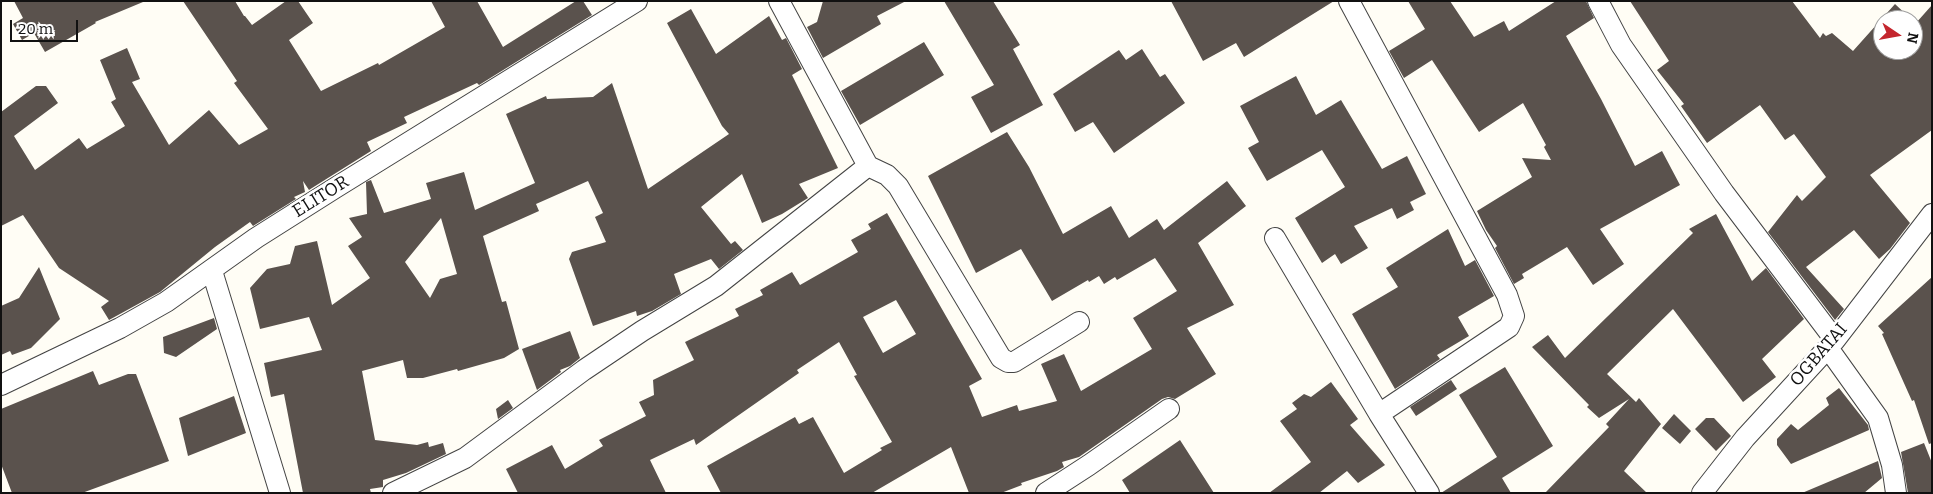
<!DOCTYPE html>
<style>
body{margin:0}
#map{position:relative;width:1933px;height:494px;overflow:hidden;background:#fffdf5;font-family:Bitter,serif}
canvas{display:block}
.frame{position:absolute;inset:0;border:2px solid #111;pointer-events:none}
.north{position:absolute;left:1873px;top:10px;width:50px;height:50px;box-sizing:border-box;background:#fff;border:1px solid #a0a0a0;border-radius:50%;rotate:102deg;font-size:14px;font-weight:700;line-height:20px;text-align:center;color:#111}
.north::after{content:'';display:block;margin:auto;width:18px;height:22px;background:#c4262e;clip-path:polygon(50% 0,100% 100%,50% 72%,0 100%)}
.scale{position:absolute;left:10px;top:20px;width:68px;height:22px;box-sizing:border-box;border:2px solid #111;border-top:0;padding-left:6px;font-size:15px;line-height:18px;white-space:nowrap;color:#111;-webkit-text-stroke:4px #fff;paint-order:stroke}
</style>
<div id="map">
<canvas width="1933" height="494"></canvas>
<div class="frame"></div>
<div class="north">N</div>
<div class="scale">20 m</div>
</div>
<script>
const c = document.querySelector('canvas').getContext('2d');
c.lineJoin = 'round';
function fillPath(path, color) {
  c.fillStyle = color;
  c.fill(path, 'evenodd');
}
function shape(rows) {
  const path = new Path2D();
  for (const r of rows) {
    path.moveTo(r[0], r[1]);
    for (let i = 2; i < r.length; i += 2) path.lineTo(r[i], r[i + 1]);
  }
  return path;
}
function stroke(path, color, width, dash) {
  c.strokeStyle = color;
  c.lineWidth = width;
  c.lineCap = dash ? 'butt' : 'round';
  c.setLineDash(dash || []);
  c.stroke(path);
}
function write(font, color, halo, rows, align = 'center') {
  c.font = font + ' Bitter,serif';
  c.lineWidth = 5;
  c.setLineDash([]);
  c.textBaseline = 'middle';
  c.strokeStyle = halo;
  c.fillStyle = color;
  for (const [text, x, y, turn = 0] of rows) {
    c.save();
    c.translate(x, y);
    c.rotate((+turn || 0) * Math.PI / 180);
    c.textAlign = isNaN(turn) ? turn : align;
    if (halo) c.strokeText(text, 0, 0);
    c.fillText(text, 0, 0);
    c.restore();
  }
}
fillPath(shape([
 [14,1,143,1,143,2,95,22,96,23,45,52,34,33,22,40,13,24,23,18],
 [183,1,235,1,244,16,245,16,252,25,286,1,298,1,313,23,289,40,321,91,378,63,379,65,445,27,431,1,477,1,503,47,576,1,583,1,592,15,479,85,477,83,404,117,407,123,367,142,371,151,312,188,309,190,303,181,305,192,294,197,296,199,253,226,250,222,215,247,160,292,109,320,101,307,109,301,59,268,23,215,1,226,1,112,36,86,46,86,58,103,14,136,35,170,79,138,87,149,125,126,111,102,116,99,100,60,127,48,140,79,132,82,169,145,209,110,239,145,268,129,234,83,237,81],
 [823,1,906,1,877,16,881,24,823,58,807,27,817,22],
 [944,1,993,1,1020,45,1013,49,1043,105,991,133,971,97,994,85],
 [1171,1,1334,1,1244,57,1236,43,1203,61],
 [1408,1,1450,1,1474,37,1504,21,1509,31,1556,1,1586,1,1594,18,1566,36,1601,99,1635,166,1662,151,1680,185,1600,229,1624,264,1593,285,1567,247,1522,274,1524,278,1514,284,1495,248,1497,246,1486,230,1477,211,1532,177,1522,158,1551,160,1544,147,1546,145,1523,103,1479,132,1432,60,1404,78,1389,51,1425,29],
 [1630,1,1792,1,1820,38,1823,33,1826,36,1832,33,1853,51,1895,4,1912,20,1883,20,1883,50,1913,50,1913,20,1916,23,1932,5,1932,130,1870,175,1910,223,1890,249,1879,259,1854,230,1806,267,1844,309,1835,320,1768,232,1797,195,1802,201,1826,177,1794,134,1785,140,1760,105,1707,143,1681,106,1684,104,1657,70,1669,61],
 [691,9,716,54,769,16,782,40,786,38,802,69,792,75,838,168,799,184,808,198,782,214,762,223,742,174,701,207,731,244,735,241,743,250,719,269,711,259,674,274,681,294,652,311,637,316,636,311,593,326,569,259,572,252,606,242,595,217,603,213,588,181,536,204,539,211,483,236,502,302,506,301,519,349,504,358,458,371,457,369,423,378,407,378,403,360,362,371,375,440,417,445,428,442,429,447,443,443,446,454,406,473,383,480,383,487,370,489,371,493,303,493,284,394,271,397,264,363,322,350,309,317,260,329,250,288,267,269,290,264,295,246,317,241,332,305,370,278,348,246,362,237,349,218,367,214,366,182,371,180,384,213,431,199,426,183,464,172,475,210,535,183,506,114,546,96,547,99,593,97,612,83,648,189,729,134,722,126,667,23],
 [441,218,457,274,440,279,430,298,405,262],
 [924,42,944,75,860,125,841,91],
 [1142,49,1160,77,1165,74,1185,103,1114,153,1093,122,1075,132,1053,94,1119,50,1126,60],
 [1296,76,1316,115,1341,100,1382,169,1407,156,1426,194,1410,202,1414,210,1397,219,1392,208,1354,226,1368,248,1341,264,1335,254,1322,263,1295,218,1345,187,1322,150,1267,181,1248,148,1259,142,1240,106],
 [1007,132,1029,167,1063,234,1111,206,1129,238,1157,219,1164,230,1227,181,1246,206,1198,243,1234,305,1187,328,1216,374,1175,399,1168,397,1162,399,1079,457,1062,462,1064,467,1057,471,1021,483,1022,485,1001,493,969,493,951,447,872,493,721,493,707,466,795,417,799,424,813,417,844,473,882,450,880,448,892,442,854,376,857,375,839,342,797,370,799,373,696,445,694,439,650,460,666,493,518,493,506,469,552,445,565,469,603,446,599,440,646,416,639,402,654,395,653,380,694,360,685,342,739,316,735,309,763,295,760,290,792,272,800,285,858,252,851,240,871,229,868,224,887,213,982,379,969,386,982,417,1017,405,1019,411,1057,401,1041,364,1064,354,1081,391,1152,349,1133,318,1177,291,1155,258,1117,280,1115,277,1104,284,1099,276,1089,282,1088,280,1052,301,1021,249,976,273,928,176],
 [896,300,916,334,883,353,863,317],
 [1716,214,1752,281,1766,268,1804,319,1762,359,1776,377,1743,402,1673,309,1607,374,1636,402,1639,398,1661,424,1624,471,1647,493,1545,493,1609,427,1606,424,1629,399,1599,418,1587,407,1589,405,1532,347,1548,335,1565,358,1693,233,1689,229],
 [1448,229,1465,266,1475,260,1494,296,1458,317,1469,336,1437,355,1440,359,1395,389,1352,314,1398,287,1386,268],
 [39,267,60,319,31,348,12,355,10,351,1,355,1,306,19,298],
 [1932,277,1932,443,1929,444,1914,400,1912,401,1882,334,1884,333,1878,326],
 [214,318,217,329,176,357,164,353,163,337],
 [570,331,580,358,570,366,560,370,561,372,537,390,522,349],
 [1505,367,1553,446,1502,478,1511,493,1441,493,1497,457,1459,395],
 [93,371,99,385,128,374,136,374,169,461,82,493,12,493,1,464,1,409],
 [1451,380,1457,389,1416,416,1410,407],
 [1331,382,1358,419,1350,425,1385,465,1358,483,1347,471,1319,493,1269,493,1311,462,1280,421,1297,409,1292,403,1304,394,1311,397],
 [1839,388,1868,425,1869,430,1791,464,1777,445,1777,439,1791,424,1798,430,1829,405,1826,398],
 [234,396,246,433,188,456,179,418],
 [508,400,513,408,498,419,496,409],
 [1674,414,1691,431,1680,444,1662,428],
 [1706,418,1714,418,1731,436,1716,451,1695,429],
 [1180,440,1214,493,1130,493,1122,480],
 [1924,443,1932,463,1932,493,1908,493,1901,452],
 [1878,461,1882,478,1864,493,1802,493]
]), '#5a524d');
const street = shape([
 [779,1,868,166,887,175,898,186,1001,358,1008,362,1014,362,1079,322],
 [1349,1,1507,295,1514,316,1509,327,1379,414],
 [1598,1,1621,45,1724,193,1835,340],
 [1275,238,1379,414,1429,493],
 [212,271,280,493],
 [1828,348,1878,418,1892,465,1896,493],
 [1,385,120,328,166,302,256,238,335,188,637,1],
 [393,493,465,458,584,370,642,331,716,286,868,166],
 [1046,493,1089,465,1169,409],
 [1702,493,1745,438,1835,340,1932,214]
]);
stroke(street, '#444', 22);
stroke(street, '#fff', 20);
write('18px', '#111', '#fff', [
 ["ELITOR",321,197,-32],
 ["OGBATAI",1819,355,-49]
]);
</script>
